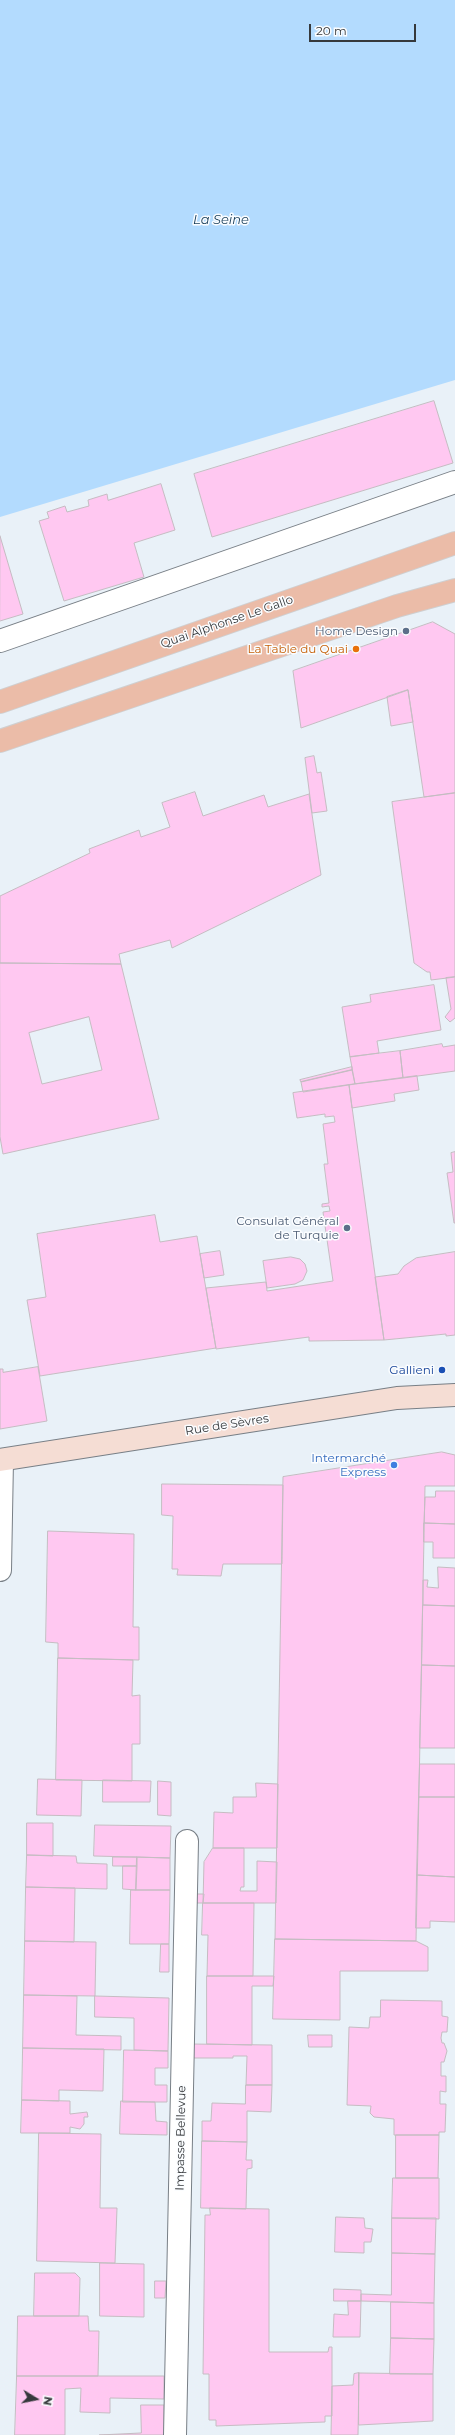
<!DOCTYPE html>
<html>
<head>
<meta charset="utf-8">
<style>
	body { margin:0 }
	#map { position:relative; width:455px; height:2435px; overflow:hidden; background:#e9f1f8; font-family:Montserrat,sans-serif }
	canvas { display:block }
	.north { position:absolute; left:16px; top:2379px; width:40px; height:40px; -webkit-text-stroke:3px #fbfdff; paint-order:stroke; rotate:100deg; font-size:11px; font-weight:700; line-height:16px; text-align:center; color:#36393c }
	.north::after { content:''; display:block; margin:auto; width:14px; height:18px; background:#36393c; clip-path:polygon(50% 0,100% 100%,50% 72%,0 100%) }
	.scale { position:absolute; left:309px; top:24px; width:107px; height:18px; box-sizing:border-box; border:2px solid #36393c; border-top:0; padding-left:5px; font-size:12px; line-height:14px; white-space:nowrap; color:#36393c; -webkit-text-stroke:3px #fbfdff; paint-order:stroke }
</style>
</head>
<body>
<div id="map">
<canvas width="455" height="2435"></canvas>
<div class="north">N</div>
<div class="scale">20 m</div>
</div>
<script>
const context = document.querySelector('canvas').getContext('2d');
context.lineJoin = 'round';
function fill(path, color) {
  context.fillStyle = color;
  context.fill(path, 'evenodd');
}
function strokePath(path, color, width, dash) {
  context.strokeStyle = color;
  context.lineWidth = width;
  context.lineCap = dash ? 'butt' : 'round';
  context.setLineDash(dash || []);
  context.stroke(path);
}
function label(font, color, halo, rows, align = 'center') {
  context.font = font + ' Montserrat,sans-serif';
  context.lineWidth = 3;
  context.setLineDash([]);
  context.textBaseline = 'middle';
  context.strokeStyle = halo;
  context.fillStyle = color;
  for (const [text, x, y, turn = 0] of rows) {
    context.save();
    context.translate(x, y);
    context.rotate((+turn || 0) * Math.PI / 180);
    context.textAlign = isNaN(turn) ? turn : align;
    if (halo) context.strokeText(text, 0, 0);
    context.fillText(text, 0, 0);
    context.restore();
  }
}
const water = new Path2D(`
	M0 0H455V380L0 517Z`);
const building = new Path2D(`
	M434 401 453 463 212 537 194 474Z
	M161 484 175 530 134 543 144 577 64 601 39 521 49 518 47 512 65 506 67 512 89 506 88 500 107 494 108 500Z
	M0 536 23 614 0 621Z
	M433 622 455 634V793L424 797 408 690 301 728 293 671Z
	M408 690 413 722 391 726 387 697Z
	M314 756 317 773 321 772 327 811 312 813 305 758Z
	M195 792 203 816 264 795 268 807 309 794 321 875 172 948 170 940 119 954 121 964 0 963V896L90 853 89 849 139 830 141 837 170 827 162 803Z
	M455 793V977L431 980 430 972H427L414 963 392 802Z
	M0 963 121 964 159 1119 3 1154 0 1137ZM89 1017 102 1070 42 1084 29 1033Z
	M455 977V1018L450 1022 445 1017 451 1009 446 978Z
	M434 985 441 1030 377 1041 379 1053 350 1057 342 1007 371 1002 370 995Z
	M442 1044 443 1047 455 1045V1071L403 1078 400 1051Z
	M400 1051 403 1078 355 1084 350 1057Z
	M352 1067V1070L301 1082 300 1080Z
	M352 1070 355 1084 303 1092 301 1082Z
	M417 1076 419 1090 394 1094 395 1101 352 1108 349 1085Z
	M349 1085 384 1340 309 1341V1337L216 1349 206 1288 266 1282 267 1291 333 1281 323 1212 330 1211 329 1206 322 1207V1204L329 1203 324 1164H328L323 1124 335 1122 334 1116 325 1117V1114L297 1118 293 1093Z
	M455 1152V1223H454L447 1173 453 1172 451 1153Z
	M155 1215 160 1242 197 1236 216 1348 40 1376 27 1300 46 1297 37 1234Z
	M220 1251 224 1275 204 1278 200 1254Z
	M455 1252V1335L446 1336V1334L384 1340 375 1277 398 1274 404 1266 416 1258Z
	M291 1257 300 1259 305 1264 307 1271 303 1280 295 1284 267 1288 263 1261Z
	M38 1367 47 1421 0 1429V1369H3V1372Z
	M442 1452 455 1455V1486H425L416 1941 275 1939 283 1477Z
	M162 1484 283 1485 282 1564H223L221 1576 177 1575 178 1569H172L173 1516 162 1515Z
	M436 1491H455V1524L424 1523 425 1497H435Z
	M424 1523 455 1524V1558H433V1542H424Z
	M48 1531 134 1534 133 1627H139V1660L58 1658V1643L46 1642Z
	M438 1567 455 1568V1606L423 1605V1580H428L427 1587 438 1588Z
	M423 1605 455 1606V1666L422 1665Z
	M58 1658 133 1660 132 1696 140 1695V1744H132V1781L56 1780Z
	M422 1665 455 1666V1748H420Z
	M420 1764H455V1797H419Z
	M38 1779 82 1780 81 1816 37 1815Z
	M103 1780 151 1781 150 1802H103Z
	M158 1781 171 1782V1816L158 1815Z
	M256 1783 278 1784 277 1848H213L214 1812 233 1813V1797H256Z
	M419 1797H455V1877L417 1875Z
	M27 1823H53V1856L27 1855Z
	M95 1825 171 1826 170 1858 94 1856Z
	M213 1848H244V1887H241L240 1891H257V1861L277 1862 276 1903H203L204 1862Z
	M27 1855 76 1856 77 1863 107 1864V1889L26 1887Z
	M113 1857H137V1866H113Z
	M137 1857 170 1858V1890H136Z
	M123 1866H137L136 1890 123 1889Z
	M417 1875 455 1877V1922L430 1921V1928H416Z
	M26 1887 75 1888 74 1942 25 1941Z
	M131 1890H170L169 1944H130Z
	M192 1894H204L203 1903H192Z
	M203 1903H254L253 1976H207L208 1935H202Z
	M275 1939 416 1941 428 1947V1971H340V2020L273 2019Z
	M25 1941 96 1942 95 1996 24 1995Z
	M161 1944H169V1972H160Z
	M207 1976H274L273 1986H252V2045L207 2044Z
	M24 1995 77 1996 76 2035 121 2036V2050L23 2048Z
	M95 1996 169 1998 168 2051 134 2050V2018L95 2017Z
	M381 2000 442 2001V2016L448 2017 447 2032H442L441 2038 442 2043H444L447 2051 444 2062H441V2076H446V2092L440 2091V2104H446L445 2132H439V2135H394V2119L374 2117 370 2113 371 2106 347 2105 349 2027 369 2028 370 2017H380Z
	M308 2035H332V2047H309Z
	M190 2044 272 2045V2085H246L247 2056H233V2058H190Z
	M23 2048 104 2049 103 2091 59 2090V2101L22 2100Z
	M124 2050 168 2051V2068H155V2085H167V2102H123Z
	M246 2085H272L271 2112 247 2111V2142L202 2141V2121H211L212 2103 245 2104Z
	M22 2100 70 2101V2114L87 2112 88 2117H84V2124L80 2129 70 2127V2133H21Z
	M121 2101 155 2102 156 2121 167 2122V2135L120 2134Z
	M39 2133 101 2134 100 2208H117L115 2263 37 2261Z
	M396 2135H439L438 2178H396Z
	M202 2141 247 2142 246 2160H252V2168L247 2169 246 2209 201 2208Z
	M393 2178H439V2219L392 2218Z
	M210 2208 269 2209V2352H328L329 2347H332V2416H325V2422L216 2426V2420H209V2374H203L205 2215H210Z
	M336 2217 364 2218 365 2228 373 2229 371 2242H364V2253L335 2252Z
	M392 2218H436L435 2254 392 2253Z
	M392 2253 435 2254 434 2303 361 2301V2294L391 2295Z
	M100 2263 144 2264V2317L100 2316Z
	M35 2273H75L80 2278 79 2316H34Z
	M155 2281H166L165 2298H155Z
	M334 2289 361 2290V2301H334Z
	M348 2301H361L360 2337H333L334 2314 348 2315Z
	M391 2302 434 2303V2339L391 2338Z
	M18 2316H88L89 2331H99L98 2376H17Z
	M391 2338 434 2339 433 2374H390Z
	M359 2373 433 2374V2421L359 2425Z
	M359 2373 358 2435H331L332 2386 353 2385 354 2374Z
	M17 2376H164V2399L110 2398V2413L80 2412 81 2388 65 2389V2435H15Z
	M141 2405H164V2435H99L141 2433Z`);
const street = new Path2D(`
	M0 641 455 482
	M0 1570 2 1460
	M175 2435 187 1841`);
const secondary = new Path2D(`
	M0 1460 397 1398 455 1395`);
const primary = new Path2D(`
	M0 702 455 543
	M0 741 397 606 455 590`);
const markers = [
	[406,631,4,"#5c6f8a"],
	[356,649,4,"#e8710a"],
	[347,1228,4,"#5c6f8a"],
	[442,1370,4,"#1a4fb4"],
	[394,1465,4,"#3f7fe0"]
];
const streetNames = [
	["Quai Alphonse Le Gallo",227,622,-19],
	["Rue de Sèvres",227,1425,-9],
	["Impasse Bellevue",181,2138,-89]
];
const serviceNames = [
	["Home Design",398,631],
	["Consulat Général",339,1221],
	["de Turquie",339,1235]
];
const foodNames = [
	["La Table du Quai",348,649]
];
const transitNames = [
	["Gallieni",434,1370]
];
const shopNames = [
	["Intermarché",386,1458],
	["Express",386,1472]
];
const waterNames = [
	["La Seine",221,220]
];
fill(water, '#b3dbfe');
fill(building, '#ffc8f1');
strokePath(building, '#c5bcc2', 1);
strokePath(street, '#787f86', 24);
strokePath(secondary, '#787f86', 24);
strokePath(primary, '#cfcfd0', 24);
strokePath(street, '#fff', 22);
strokePath(secondary, '#f5ddd4', 22);
strokePath(primary, '#ebbca8', 22);
for (const [x, y, r, color] of markers) {
  const dot = new Path2D();
  dot.arc(x, y, r, 0, 2 * Math.PI);
  context.fillStyle = color;
  context.fill(dot);
  strokePath(dot, '#fbfdff', 1.5);
}
label('12px', '#36393c', '#fbfdff', streetNames);
label('12px', '#4e5e75', '#fbfdff', serviceNames, 'right');
label('12px', '#c56008', '#fbfdff', foodNames, 'right');
label('12px', '#164399', '#fbfdff', transitNames, 'right');
label('12px', '#366cbe', '#fbfdff', shopNames, 'right');
label('italic 13px', '#153b58', '#fbfdff', waterNames);
</script>
</body>
</html>
